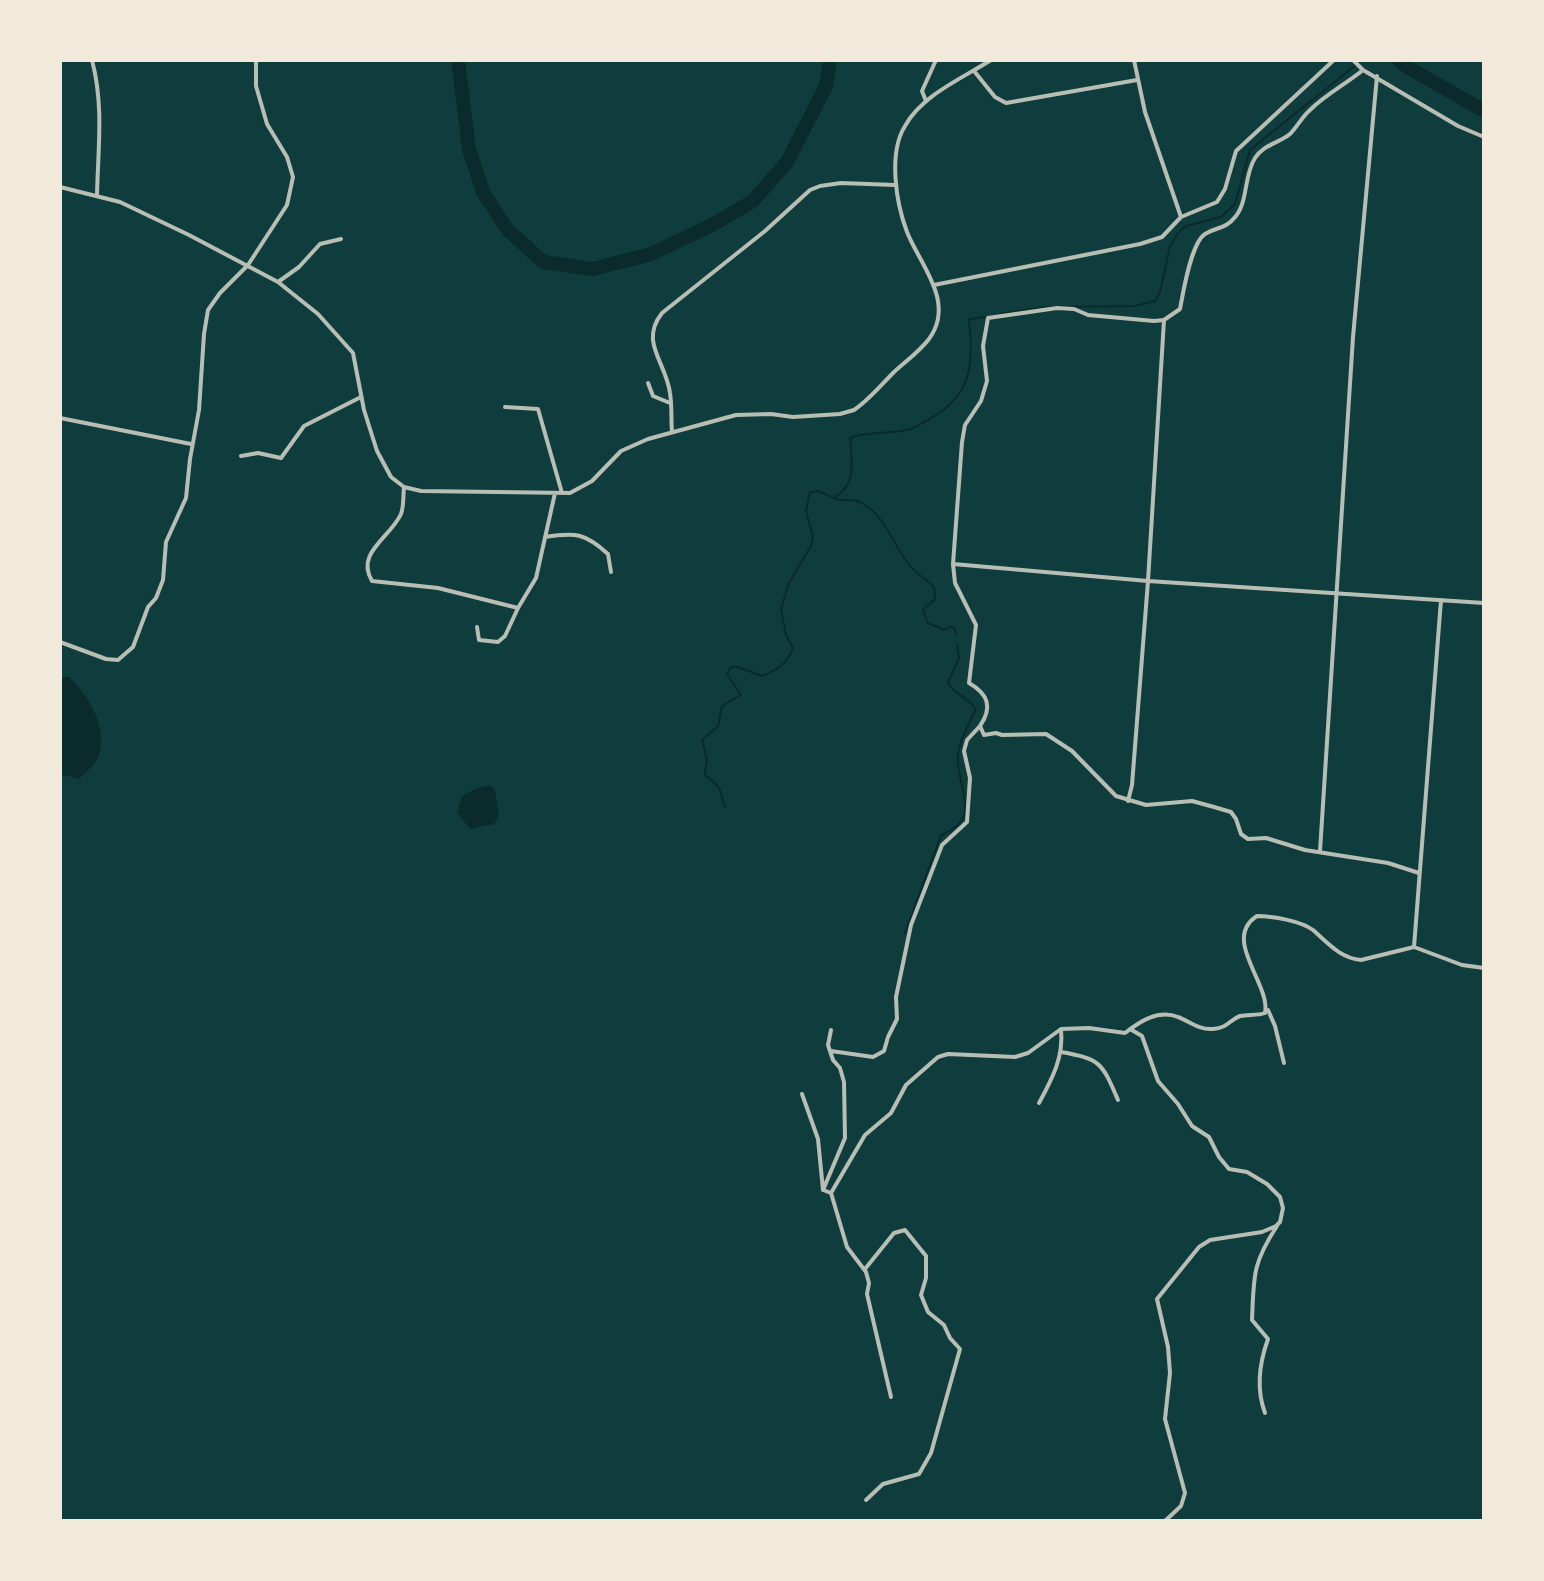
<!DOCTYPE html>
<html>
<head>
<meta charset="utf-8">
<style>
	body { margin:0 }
	#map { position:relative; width:1544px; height:1581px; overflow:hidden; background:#0f3d3e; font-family:Arial,sans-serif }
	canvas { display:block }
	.frame { position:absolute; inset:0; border:62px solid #f1e9da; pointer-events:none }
</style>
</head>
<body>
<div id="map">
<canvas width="1544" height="1581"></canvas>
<div class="frame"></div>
</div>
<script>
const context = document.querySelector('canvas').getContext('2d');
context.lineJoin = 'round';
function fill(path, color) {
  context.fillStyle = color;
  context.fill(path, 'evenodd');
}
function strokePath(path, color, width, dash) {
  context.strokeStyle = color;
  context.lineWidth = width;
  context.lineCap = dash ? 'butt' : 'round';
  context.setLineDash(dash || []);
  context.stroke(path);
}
const water = new Path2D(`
	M68 676C88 695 108 726 99 755 96 764 85 773 79 779L60 774V679Z
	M491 785 495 791 499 816 494 824 470 829 457 812 462 796 477 788Z`);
const stream = new Path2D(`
	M1000 314 1045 307 1135 306 1155 301 1160 292 1170 246 1177 234 1186 226 1221 217 1235 204 1250 150 1362 60
	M833 498C843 502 852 498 862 503 885 516 892 542 907 562 915 573 925 578 934 587L935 599 923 610 928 623 944 630 950 627 955 629 956 635
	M725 807 719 787 705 775 707 759 702 740 718 726 722 706 741 695 727 674 731 667H738L762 676C777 670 787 664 793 648L786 635 781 609 789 583 811 546 813 537 806 511 810 492 819 491 833 498C857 486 852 461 850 438 870 430 891 435 911 429 917 427 923 422 928 420 972 396 974 365 969 319L986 317
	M905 933 941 835C980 819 961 796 958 764 956 744 968 727 976 709 968 698 955 694 948 683L959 658 957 644`);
const river = new Path2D(`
	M458 60 469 149 483 192 507 229 543 262 593 269 651 254 712 225 753 201 787 162 826 86 830 60
	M1399 60 1409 68 1484 111`);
const minor = new Path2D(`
	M92 60C104 106 98 148 97 195
	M1134 60 1145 112 1181 217
	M1353 60 1363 70 1458 126 1484 137
	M1363 70C1346 84 1326 94 1310 110 1302 117 1297 127 1290 134 1279 143 1263 145 1255 158 1244 175 1248 201 1236 216 1225 230 1218 226 1205 234 1191 243 1183 293 1180 309L1164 320 1154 321 1088 315 1074 309 1057 308 988 318 983 346 987 381 981 401 965 425 962 442 953 564 955 583 976 625 969 683C988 694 993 707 980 726L984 735 996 733 1002 735 1046 734 1072 751 1116 796 1146 805 1192 801 1214 807 1231 812 1236 819 1241 834 1248 839 1266 838 1305 850 1388 863 1419 873
	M974 71 995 97 1006 103 1137 80
	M926 101 922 91 936 60
	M60 187 120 202 189 235 278 282 318 314 353 353 364 410 377 451 391 477 404 487 421 491 570 493 592 481 621 451 648 439 736 415 771 414 793 417 840 414 854 410C869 400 881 385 894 372 905 362 920 351 929 339 956 302 920 265 907 232 896 203 888 153 905 126 922 95 963 78 991 60
	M278 282 299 267 320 244 341 239
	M934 285 1140 244 1162 237 1181 217 1217 202 1225 189 1236 151 1334 60
	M648 383 653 396 670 403
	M505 407 538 409 562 493
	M60 418 191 444
	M672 432C671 419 672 405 670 393 666 362 639 342 662 313L765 231 810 190 820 186 841 183 895 185
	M241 456 258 453 281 458 304 426 361 397
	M404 487C403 496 404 506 401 514 390 538 355 553 372 581L438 588 518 608 536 578 555 493
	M545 537C575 532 585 533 608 554L611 572
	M953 564 1148 581 1484 603
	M477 627 479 640 498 642 505 636 518 608
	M60 642 106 659 118 660 133 647 148 607 156 598 163 580 166 542 186 498 190 459 199 410 204 334 208 310 220 293 248 265 287 205 293 177 287 157 267 124 256 86V60
	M1128 801 1132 785 1148 581 1164 320
	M1320 851 1353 337 1377 76
	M1414 947 1441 600
	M1268 1010 1275 1026 1284 1063
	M1130 1029 1142 1036 1158 1081 1178 1104 1192 1126 1209 1137 1219 1157 1229 1169 1247 1172 1267 1184 1280 1197 1283 1208 1280 1222 1276 1226 1262 1232 1210 1240 1199 1247 1157 1299 1168 1347 1170 1373 1165 1419 1185 1493 1181 1506 1165 1521
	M831 1030 828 1045 833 1060 840 1068 844 1082 845 1138 823 1190 831 1193 847 1247 866 1272 869 1283 867 1294 891 1397
	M831 1051 873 1057 884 1051 888 1037 897 1019 896 997 911 925 942 845 967 822 970 778 964 751 967 740 980 726
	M1061 1052C1101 1059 1102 1063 1118 1100
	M802 1094 818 1139 823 1190
	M1039 1103C1052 1079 1064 1057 1061 1029L1089 1028 1125 1033C1139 1022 1158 1009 1178 1017 1189 1021 1198 1030 1213 1029 1228 1028 1229 1020 1240 1016 1248 1014 1257 1016 1265 1013 1271 984 1221 939 1257 916 1272 916 1301 921 1313 930 1328 943 1340 958 1361 960L1414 947 1462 965 1484 968
	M831 1193 865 1135 891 1113 906 1085 938 1057 948 1054 1015 1057 1028 1053 1061 1029
	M865 1269 894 1233 905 1230 926 1256V1278L921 1295 928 1312 944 1325 950 1338 960 1349 931 1453 919 1474 883 1484 866 1500
	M1265 1413C1256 1389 1259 1364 1268 1339L1252 1320C1254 1276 1252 1264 1277 1226`);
fill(water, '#0a2a2b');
strokePath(stream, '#0a2a2b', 2);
strokePath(river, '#0a2a2b', 14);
strokePath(minor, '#b8beb3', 4);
</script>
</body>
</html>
